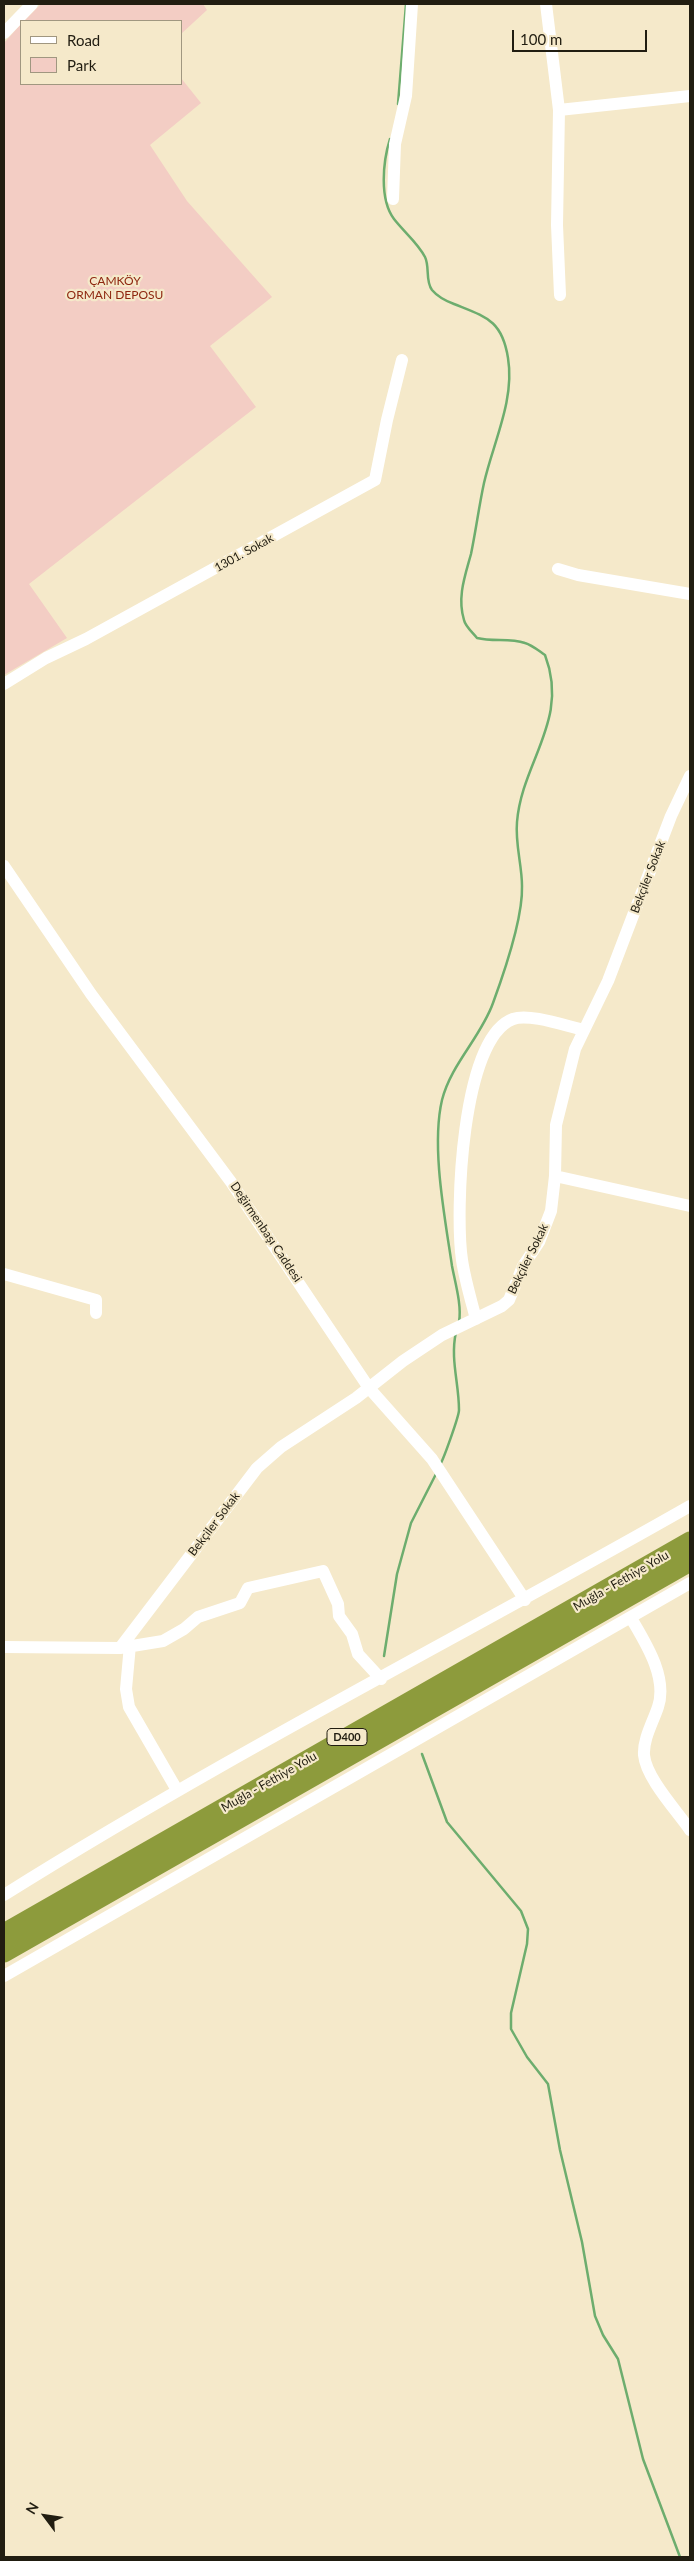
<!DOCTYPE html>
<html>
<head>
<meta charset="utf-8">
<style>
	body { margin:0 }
	#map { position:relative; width:694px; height:2561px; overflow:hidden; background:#f5e9ca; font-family:Lato,sans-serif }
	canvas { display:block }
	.frame { position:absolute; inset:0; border:5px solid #211d11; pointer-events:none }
	.legend { position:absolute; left:20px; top:20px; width:162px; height:65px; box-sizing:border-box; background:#f5e9ca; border:1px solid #a09780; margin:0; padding:6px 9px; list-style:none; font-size:15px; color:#211d11 }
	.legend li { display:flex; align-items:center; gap:10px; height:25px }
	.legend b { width:25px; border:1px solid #a09780 }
	.north { position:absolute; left:20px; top:2491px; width:50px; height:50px; -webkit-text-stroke:4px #f5e9ca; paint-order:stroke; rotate:301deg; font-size:14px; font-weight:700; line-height:20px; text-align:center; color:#211d11 }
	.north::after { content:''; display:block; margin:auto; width:18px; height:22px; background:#211d11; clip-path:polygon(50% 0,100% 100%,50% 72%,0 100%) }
	.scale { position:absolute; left:512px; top:30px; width:135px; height:22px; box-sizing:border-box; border:2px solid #211d11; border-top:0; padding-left:6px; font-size:15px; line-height:18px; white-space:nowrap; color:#211d11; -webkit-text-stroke:4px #f5e9ca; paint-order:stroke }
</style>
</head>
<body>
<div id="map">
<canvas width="694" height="2561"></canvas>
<div class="frame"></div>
<ul class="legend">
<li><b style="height:6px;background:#fff"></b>Road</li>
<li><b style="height:14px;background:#f3cdc4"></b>Park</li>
</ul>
<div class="north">N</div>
<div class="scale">100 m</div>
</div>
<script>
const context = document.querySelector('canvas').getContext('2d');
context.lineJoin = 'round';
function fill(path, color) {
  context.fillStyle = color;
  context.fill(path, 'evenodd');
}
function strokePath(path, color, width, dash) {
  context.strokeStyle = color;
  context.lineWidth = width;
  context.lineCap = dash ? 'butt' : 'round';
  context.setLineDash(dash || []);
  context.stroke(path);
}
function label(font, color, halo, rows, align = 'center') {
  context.font = font + ' Lato,sans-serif';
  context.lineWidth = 4.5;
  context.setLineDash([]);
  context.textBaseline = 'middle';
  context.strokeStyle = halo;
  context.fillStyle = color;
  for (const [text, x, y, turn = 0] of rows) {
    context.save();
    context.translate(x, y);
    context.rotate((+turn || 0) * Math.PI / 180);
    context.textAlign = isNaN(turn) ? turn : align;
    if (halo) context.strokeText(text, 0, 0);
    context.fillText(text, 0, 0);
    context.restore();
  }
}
const green = new Path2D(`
	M41 4H203L207 10 181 34V21H24Z
	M21 24V84H181V78L201 103 150 145 187 201 272 297 210 346 256 407 29 584 67 638 4 675V43Z`);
const stream = new Path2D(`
	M398 104 406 4
	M390 139C383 161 379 199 394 219 404 232 418 243 425 257 430 267 425 281 432 290 437 296 446 301 454 304 486 317 502 320 508 358 515 400 493 443 484 483 479 506 476 530 471 554 465 576 457 597 464 620 465 626 473 633 477 638 493 642 509 638 525 643 532 645 539 651 545 655 570 720 522 761 517 822 515 844 522 865 522 886 523 917 504 973 493 1003 481 1037 451 1064 442 1100 431 1147 445 1218 452 1266 455 1282 462 1306 459 1322
	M440 1465C444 1458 459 1416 459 1410 459 1383 450 1359 456 1332
	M384 1656 397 1574 411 1523 437 1472
	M422 1754 447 1822 521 1911 528 1929 527 1944 511 2013V2029L527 2057 548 2084 560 2150 582 2242 595 2316 603 2335 618 2359 643 2459 680 2557`);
const minor = new Path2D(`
	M546 4 559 110 557 225 560 295
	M4 33 32 4
	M559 110 690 96
	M393 199 395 144 406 96 412 4
	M558 569 578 575 690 594
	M4 684 46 658 86 639 375 480 387 420 402 360
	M4 866 91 994 231 1182 369 1388 432 1459 525 1600
	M555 1176 690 1206
	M4 1274 96 1300V1313
	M476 1319C471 1300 465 1280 462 1260 455 1213 461 1038 513 1019 529 1013 566 1026 584 1030
	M631 1618C645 1642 668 1677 658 1707 653 1722 643 1739 644 1755 646 1778 677 1811 690 1830
	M130 1645 126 1689 129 1707 177 1790
	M4 1647 120 1648 163 1641 184 1629 198 1617 240 1603 248 1588 323 1571 338 1604 339 1616 352 1634 358 1654 381 1679
	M120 1648 257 1468 281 1447 356 1398 403 1361 442 1335 502 1306 509 1300 523 1266 539 1242 551 1211 555 1176 556 1125 575 1049 608 981 671 816 690 776
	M4 1895C227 1755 462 1636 690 1506
	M4 1976 690 1583`);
const highway = new Path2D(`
	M4 1933 690 1541
	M4 1953 690 1562`);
const shields = [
	[347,1737,40]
];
const shieldNames = [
	["D400",347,1737]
];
const parkNames = [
	["ÇAMKÖY",115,281],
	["ORMAN DEPOSU",115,295]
];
const streetNames = [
	["1301. Sokak",244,553,-29],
	["Bekçiler Sokak",648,877,-69],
	["Değirmenbaşı Caddesi",266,1232,56],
	["Bekçiler Sokak",528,1259,-64],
	["Bekçiler Sokak",214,1524,-53],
	["Muğla - Fethiye Yolu",621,1581,-30],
	["Muğla - Fethiye Yolu",269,1782,-30]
];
fill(green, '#f3cdc4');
strokePath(stream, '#6dad6e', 2.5);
strokePath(minor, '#fff', 12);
strokePath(highway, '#8d9b3c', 19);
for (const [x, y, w] of shields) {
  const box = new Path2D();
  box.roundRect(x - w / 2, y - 8.5, w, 17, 4);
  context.fillStyle = '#f5e9ca';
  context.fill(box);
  strokePath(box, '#211d11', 1);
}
label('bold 11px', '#211d11', null, shieldNames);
label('12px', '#8e2710', '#f5e9ca', parkNames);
label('12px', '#211d11', '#f5e9ca', streetNames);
</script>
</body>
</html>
